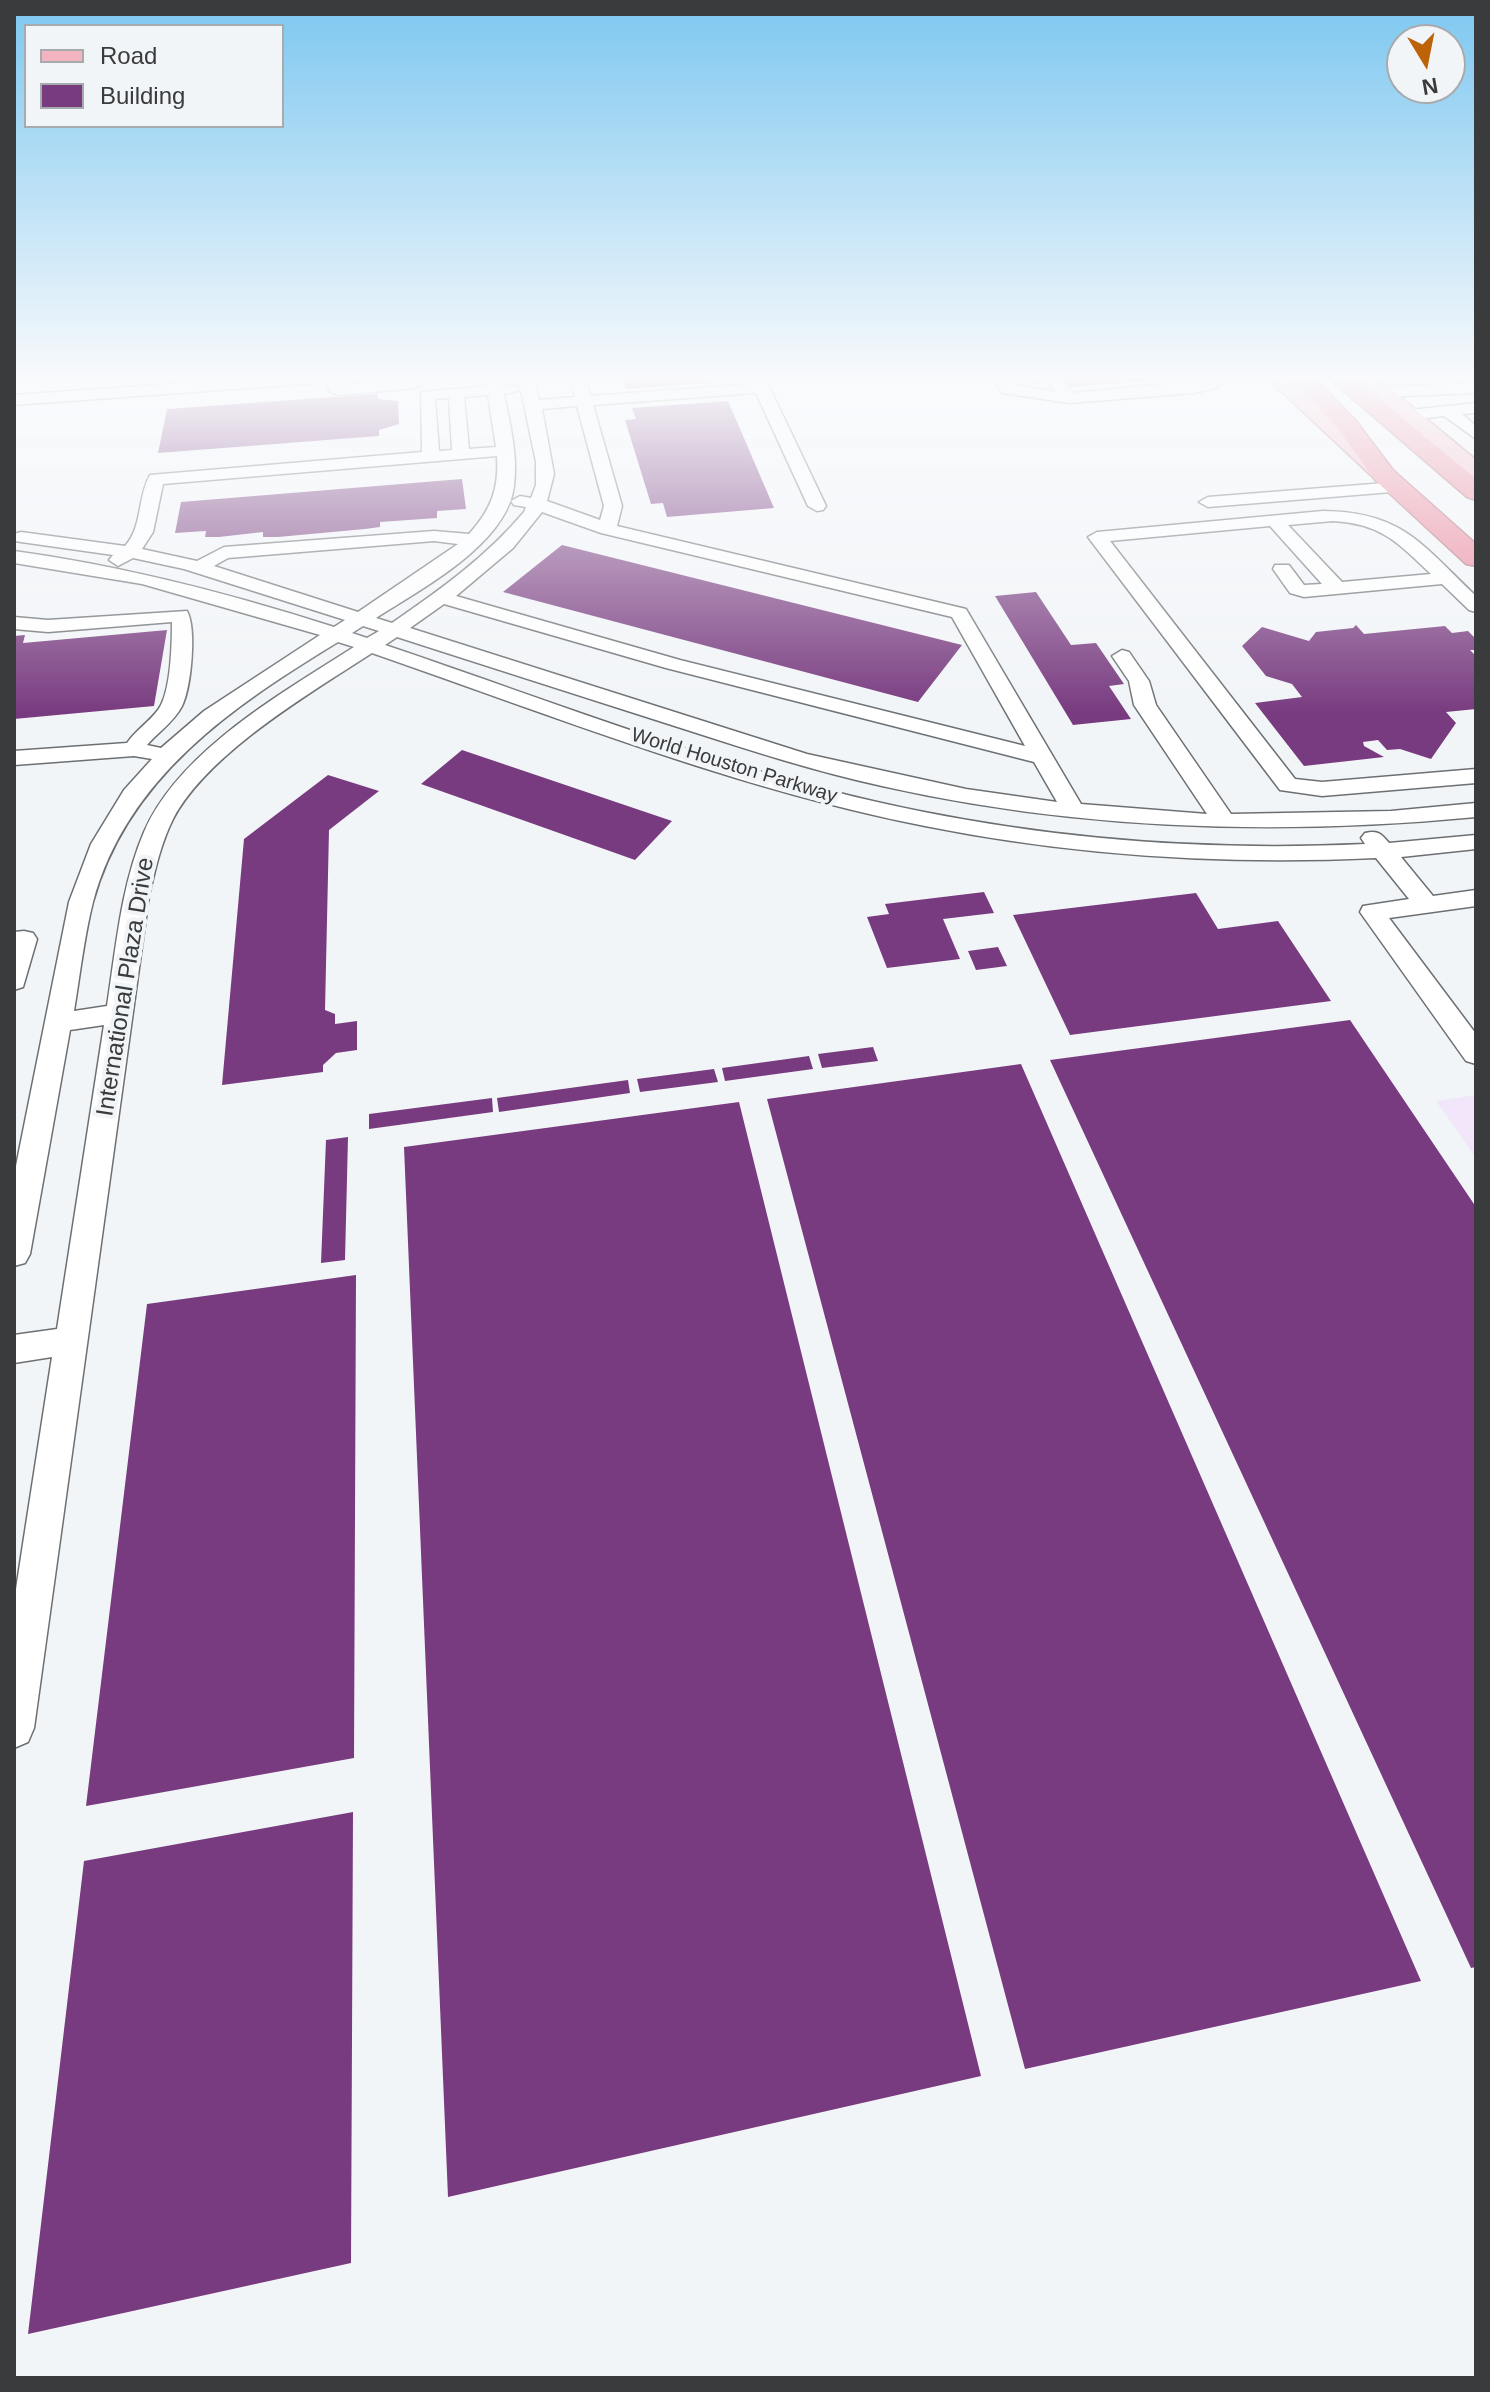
<!DOCTYPE html>
<html>
<head>
<meta charset="utf-8">
<style>
	body { margin:0 }
	#map { position:relative; width:1490px; height:2392px; overflow:hidden; background:#f2f5f8; font-family:Helvetica,sans-serif }
	canvas { display:block }
	.frame { position:absolute; inset:0; border:16px solid #393b3c; pointer-events:none }
	.legend { position:absolute; left:24px; top:24px; width:260px; height:104px; box-sizing:border-box; background:#f2f5f8; border:2px solid #a8abad; margin:0; padding:10px 14px; list-style:none; font-size:24px; color:#393b3c }
	.legend li { display:flex; align-items:center; gap:16px; height:40px }
	.legend b { width:40px; border:2px solid #a8abad }
	.north { position:absolute; left:1386px; top:24px; width:80px; height:80px; box-sizing:border-box; background:#f2f5f8; border:2px solid #a8abad; border-radius:50%; rotate:170deg; font-size:22px; font-weight:700; line-height:32px; text-align:center; color:#393b3c }
	.north::after { content:''; display:block; margin:auto; width:28px; height:36px; background:#bd6207; clip-path:polygon(50% 0,100% 100%,50% 72%,0 100%) }
</style>
</head>
<body>
<div id="map">
<canvas width="1490" height="2392"></canvas>
<div class="frame"></div>
<ul class="legend">
<li><b style="height:10px;background:#f2b4c1"></b>Road</li>
<li><b style="height:22px;background:#783b7f"></b>Building</li>
</ul>
<div class="north">N</div>
</div>
<script>
const context = document.querySelector('canvas').getContext('2d');
context.lineJoin = 'round';
function fill(path, color) {
  context.fillStyle = color;
  context.fill(path, 'evenodd');
}
function strokePath(path, color, width, dash) {
  context.strokeStyle = color;
  context.lineWidth = width;
  context.lineCap = dash ? 'butt' : 'round';
  context.setLineDash(dash || []);
  context.stroke(path);
}
function label(font, color, halo, rows, align = 'center') {
  context.font = font + ' Helvetica,sans-serif';
  context.lineWidth = 8;
  context.setLineDash([]);
  context.textBaseline = 'middle';
  context.strokeStyle = halo;
  context.fillStyle = color;
  for (const [text, x, y, turn = 0] of rows) {
    context.save();
    context.translate(x, y);
    context.rotate((+turn || 0) * Math.PI / 180);
    context.textAlign = isNaN(turn) ? turn : align;
    if (halo) context.strokeText(text, 0, 0);
    context.fillText(text, 0, 0);
    context.restore();
  }
}
const commercial = new Path2D(`
	M1476 1095V1158L1436 1101Z`);
const building = new Path2D(`
	M623 378H718L720 382 626 389Z
	M1053 378H1159V380L1067 387Z
	M377 394 378 399 398 401 399 424 379 430V436L158 453 167 409Z
	M728 401 774 508 667 517 663 503 651 504 625 420 636 419 632 408Z
	M462 479 466 509 437 511V518L380 522V527L365 529 278 537H263V532L219 537H205L206 531 175 533 181 502Z
	M562 545 962 645 918 702 503 592Z
	M1036 592 1071 645 1096 643 1124 684 1109 686 1131 719 1073 725 995 596Z
	M1356 625 1364 634 1445 626 1452 633 1468 631 1476 639V650H1470L1476 656V709L1446 712 1456 723 1431 759 1400 749 1387 750 1378 740 1363 742 1364 746 1384 757 1304 766 1255 703 1302 697 1292 684 1266 676 1242 646 1262 627 1309 641 1316 632 1353 628Z
	M167 630 154 706 14 719V636L25 635 23 643Z
	M462 750 672 821 635 860 421 784Z
	M328 775 379 791 329 830 325 1010 335 1014V1024L357 1021V1050L336 1053 323 1065V1072L222 1085 244 839Z
	M984 892 994 913 943 919 960 959 887 968 867 917 889 914 885 904Z
	M1196 893 1218 929 1278 921 1331 1001 1070 1035 1013 915Z
	M998 947 1007 966 976 970 968 951Z
	M1350 1020 1476 1207V1967L1471 1968 1050 1060Z
	M873 1047 878 1061 822 1068 818 1054Z
	M809 1056 813 1069 725 1081 722 1068Z
	M1021 1064 1421 1981 1025 2069 767 1099Z
	M714 1069 718 1082 640 1092 637 1079Z
	M628 1080 630 1093 499 1112 497 1098Z
	M492 1098 493 1112 369 1129V1114Z
	M739 1102 981 2076 448 2197 404 1147Z
	M348 1137 345 1260 321 1263 326 1140Z
	M356 1275 354 1758 86 1806 147 1304Z
	M353 1812 351 2263 28 2334 84 1861Z`);
const minor = new Path2D(`
	M255 378H326L318 383 14 405V395Z
	M327 378H343L342 385 416 378 424 383 416 388 339 395 329 391Z
	M485 378H501L502 385 520 387 518 378H534L539 400 575 397 569 378H585L590 396 752 384 749 378H765L826 506 823 510 817 511 808 506 756 393 593 405 622 506 617 526 966 609 1081 804 1207 814 1134 705 1129 681 1112 656 1122 650 1129 652 1149 681 1156 705 1231 814 1391 811 1476 803V817C1276 836 1078 830 882 786 805 769 731 744 656 720 569 692 483 665 397 637L385 645C563 705 740 776 924 812 1070 841 1217 851 1365 844L1361 838 1365 833C1377 830 1381 833 1389 843L1476 835V849L1401 857 1433 896 1476 890V906L1389 918 1476 1034V1064L1466 1061 1360 912 1363 906 1409 899 1376 858C1225 865 1075 856 925 826 736 789 554 716 372 653 310 693 208 753 173 819 161 843 155 870 149 896L34 1728 28 1742 14 1748V1602L52 1357 14 1363V1335L57 1329 104 1025 70 1030 30 1254 25 1263 14 1266V1176L69 902 91 844 124 790 152 759 134 756 14 765V751L127 743C136 730 149 722 158 710 171 693 172 643 172 622L48 632 14 629V617L48 620 187 611C197 629 191 688 182 706 174 722 158 732 147 745L161 748 204 711 320 635 142 584 14 563V551C124 566 228 593 334 627L345 620 184 569 133 558 118 566 109 560 113 555 21 542 15 541 14 534 21 532 125 546C143 526 137 498 150 475L422 452 421 392 487 386ZM521 390 536 462V485L531 498 520 496 511 501 514 505 526 507 524 512C486 557 440 590 392 623L376 618C421 589 507 544 514 486 518 455 510 424 504 394ZM488 395 496 447 469 449 464 397ZM449 398 452 450 439 451 435 399ZM577 406 604 506 600 520 547 501 554 474 542 409ZM497 456C499 489 491 510 469 534L434 531 224 547 197 561 142 549 153 532 163 484ZM542 512 601 533 952 617 1025 746 680 660 456 596 513 548ZM434 541 458 544 358 612 214 566 228 558ZM444 604 666 668 1034 762 1057 802 966 789 807 754 410 628ZM363 626 379 631 367 638 352 633ZM338 642 354 647C282 693 179 751 144 832 121 886 116 948 107 1006L74 1011C80 975 84 937 93 902 127 777 233 706 338 642Z
	M997 378H1060L1074 393 1227 378 1216 388 1194 393 1070 403 1002 393 995 381ZM1047 381 1056 392 1013 385Z
	M1476 383V393L1381 397 1373 392 1381 387Z
	M1476 403V413L1462 414 1476 426V439L1444 416 1410 420 1402 415 1410 410Z
	M1398 482 1407 487 1404 491 1208 507 1199 502 1208 497Z
	M1323 511C1403 512 1422 545 1476 596V612L1469 610 1442 584 1304 597 1290 593 1273 569 1275 565H1289L1304 585 1322 584 1270 526 1110 541 1295 779 1322 782 1476 769V783L1322 796 1280 790 1088 537 1097 532ZM1333 521C1382 524 1397 542 1431 574L1342 582 1288 525Z
	M24 931 33 933 37 939 23 987 14 990V932Z`);
const major = new Path2D(`
	M1267 378H1288L1392 470 1395 475 1392 480H1376Z
	M1355 378H1377L1476 460V477L1468 476Z`);
const highway = new Path2D(`
	M1292 378H1315L1356 421 1393 470 1476 544V566L1466 564 1375 480 1340 431Z
	M1329 378H1354L1476 479V500L1467 497Z`);
const farStreetnames = [
	["World Houston Parkway",734,766,17]
];
const streetNames = [
	["International Plaza Drive",126,987,-81]
];
fill(commercial, '#f1e6fa');
fill(building, '#783b7f');
strokePath(minor, '#6d7073', 3);
strokePath(major, '#ac6977', 3);
strokePath(highway, '#ac6977', 3);
fill(minor, '#fff');
fill(major, '#f2b4c1');
fill(highway, '#ea8297');
const sky = context.createLinearGradient(0, 0, 0, 713);
sky.addColorStop(0, '#7dc7f0');
sky.addColorStop(0.53, '#f9fafc');
sky.addColorStop(1, '#f9fafc00');
context.fillStyle = sky;
context.fillRect(0, 0, 1490, 713);
label('20px', '#393b3c', '#f2f5f8', farStreetnames);
label('24px', '#393b3c', '#f2f5f8', streetNames);
</script>
</body>
</html>
